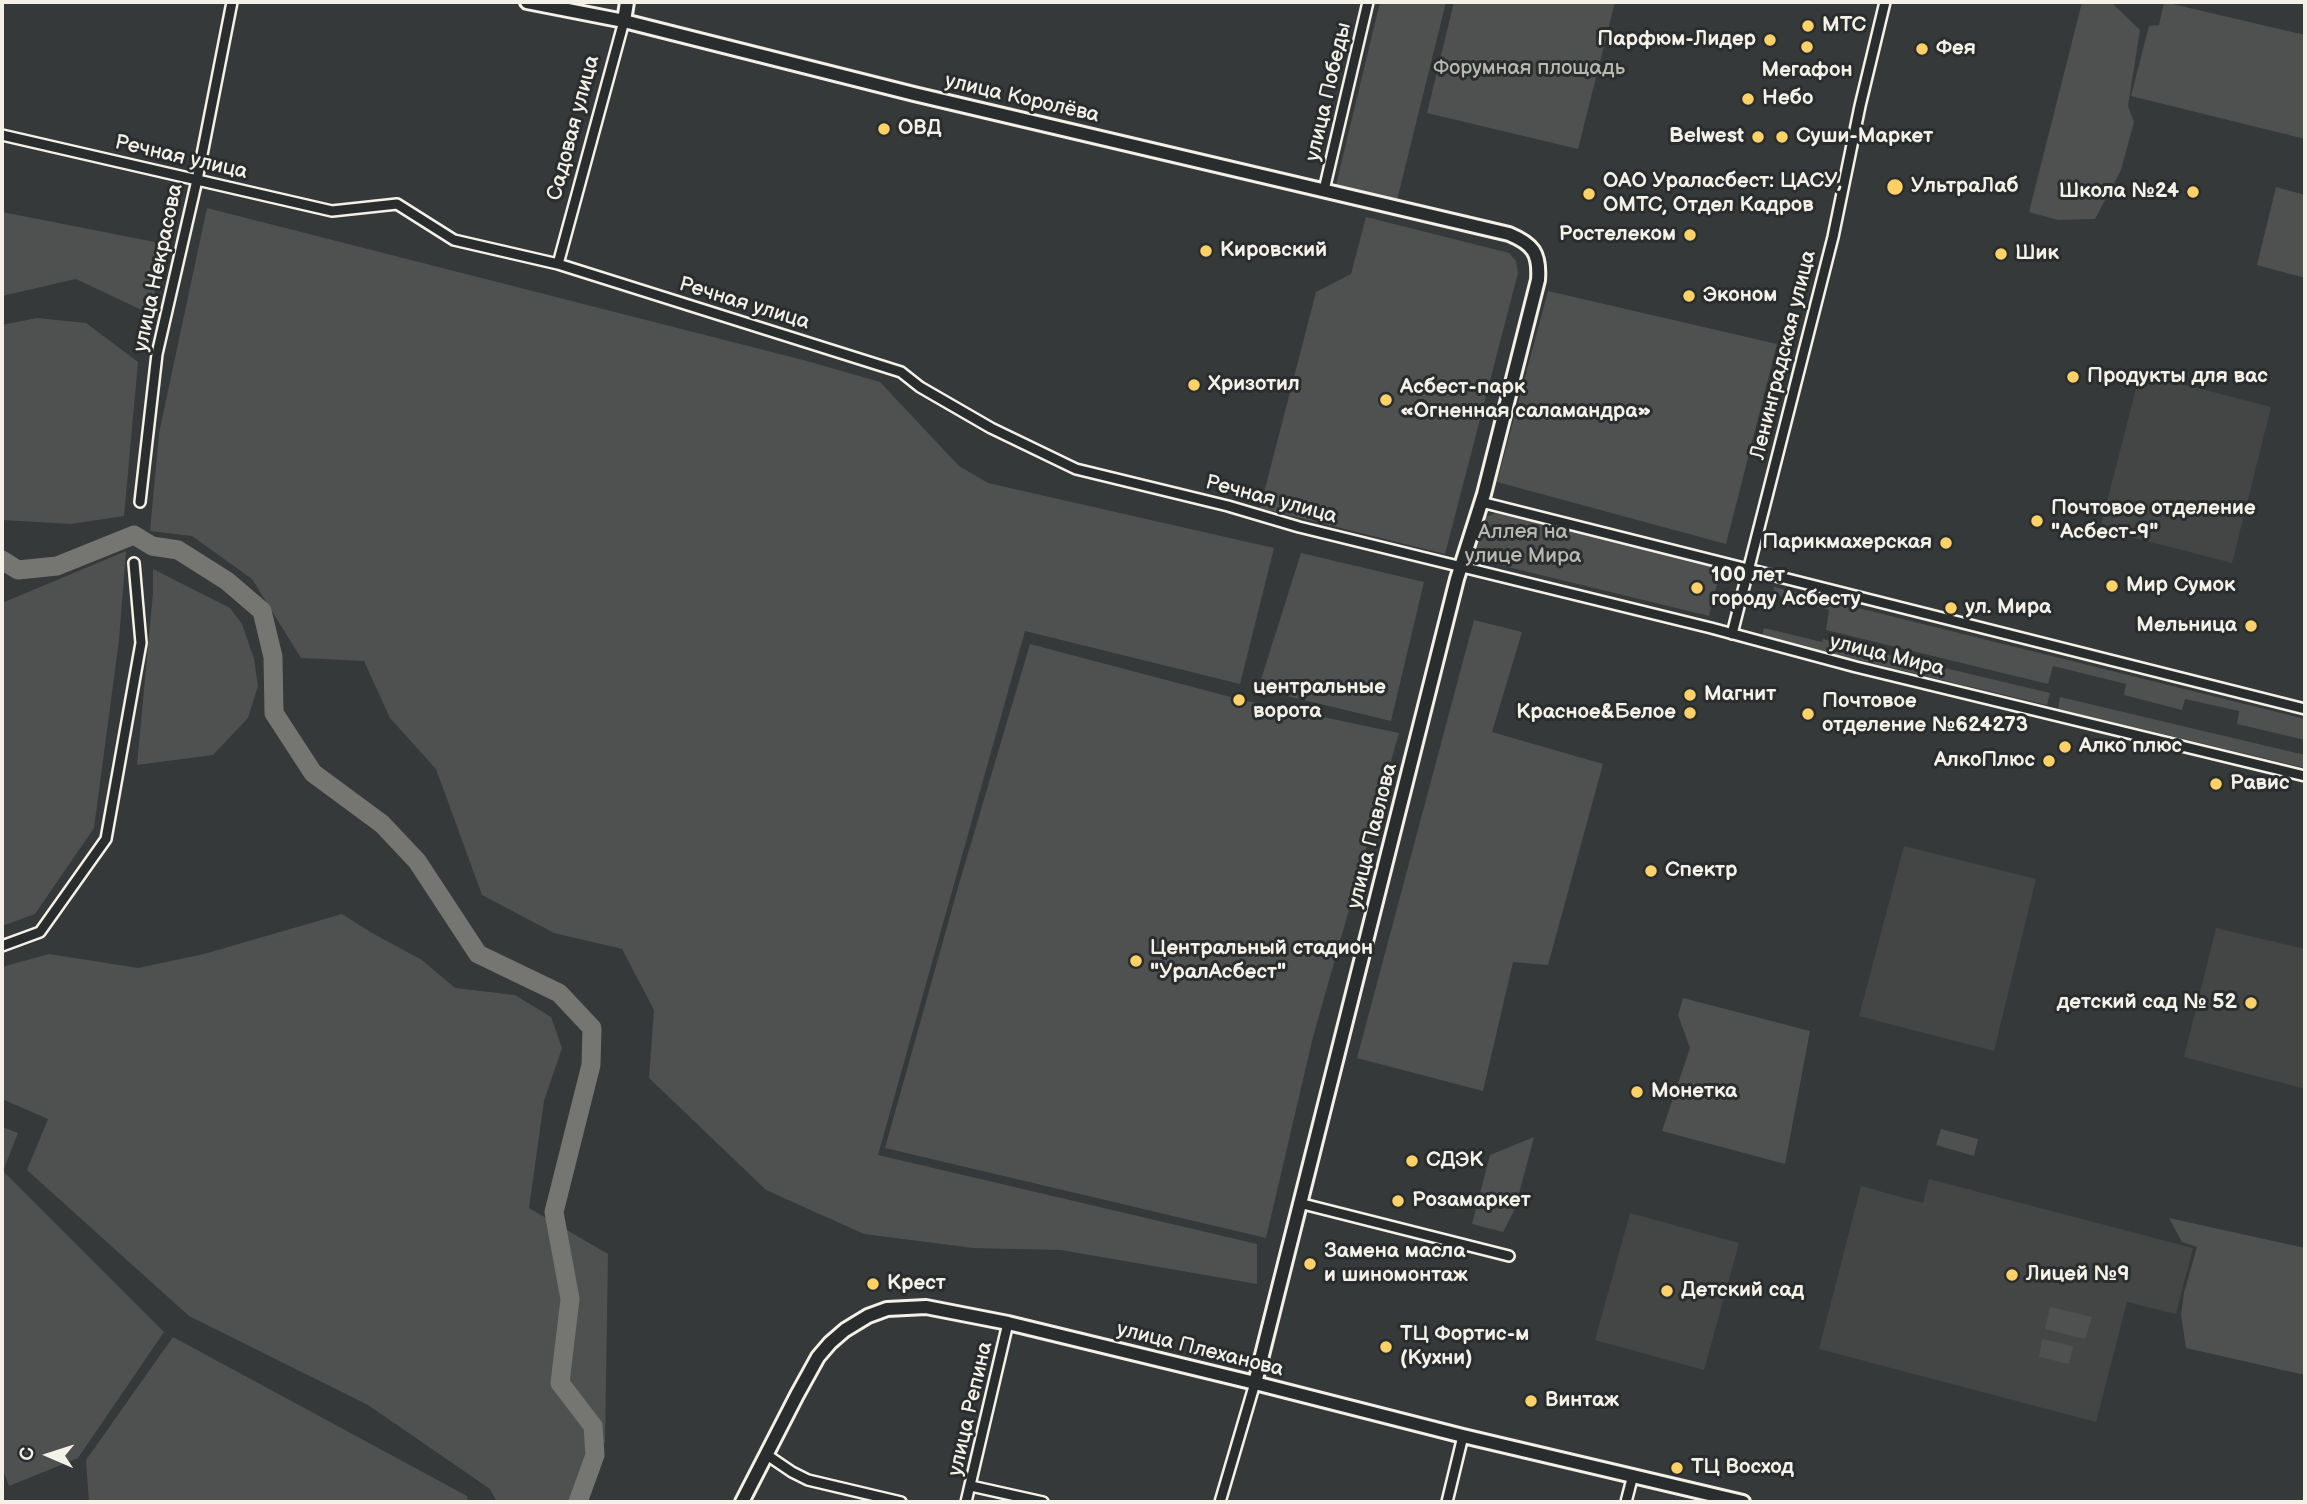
<!DOCTYPE html>
<html>
<head>
<meta charset="utf-8">
<style>
	body { margin:0 }
	#map { position:relative; width:2307px; height:1504px; overflow:hidden; background:#363939; font-family:"Balsamiq Sans",sans-serif }
	canvas { display:block }
	.frame { position:absolute; inset:0; border:4px solid #f4f1e8; pointer-events:none }
	.north { position:absolute; left:14px; top:1420px; width:70px; height:70px; -webkit-text-stroke:5px #2a2d2e; paint-order:stroke; rotate:273deg; font-size:19px; font-weight:700; line-height:28px; text-align:center; color:#f4f1e8 }
	.north::after { content:''; display:block; margin:auto; width:24px; height:32px; background:#f4f1e8; clip-path:polygon(50% 0,100% 100%,50% 72%,0 100%) }
</style>
</head>
<body>
<div id="map">
<canvas width="2307" height="1504"></canvas>
<div class="frame"></div>
<div class="north">С</div>
</div>
<script>
const context = document.querySelector('canvas').getContext('2d');
context.lineJoin = 'round';
function fill(path, color) {
  context.fillStyle = color;
  context.fill(path, 'evenodd');
}
function strokePath(path, color, width, dash) {
  context.strokeStyle = color;
  context.lineWidth = width;
  context.lineCap = dash ? 'butt' : 'round';
  context.setLineDash(dash || []);
  context.stroke(path);
}
function label(font, color, halo, rows, align = 'center') {
  context.font = font + ' "Balsamiq Sans",sans-serif';
  context.lineWidth = 6;
  context.setLineDash([]);
  context.textBaseline = 'middle';
  context.strokeStyle = halo;
  context.fillStyle = color;
  for (const [text, x, y, turn = 0] of rows) {
    context.save();
    context.translate(x, y);
    context.rotate((+turn || 0) * Math.PI / 180);
    context.textAlign = isNaN(turn) ? turn : align;
    if (halo) context.strokeText(text, 0, 0);
    context.fillText(text, 0, 0);
    context.restore();
  }
}
const built = new Path2D(`
	M2140 373 2271 407 2232 563 2100 529Z
	M1904 846 2036 879 1994 1051 1859 1016Z
	M2216 928 2305 949V1089L2184 1057Z
	M1929 1179 2193 1248 2176 1314 2127 1302 2096 1422 1819 1349 1861 1186 1923 1203Z
	M1630 1213 1739 1243 1704 1370 1595 1340Z`);
const green = new Path2D(`
	M1380 2H1446L1397 200 1336 185Z
	M1454 2H1615L1578 149 1427 113Z
	M2082 2H2111L2140 30 2128 106 2134 122 2121 170 2095 219 2058 220 2029 212Z
	M2164 2 2305 35V139L2131 96 2149 26 2159 25Z
	M2276 187 2305 195V278L2257 265Z
	M207 208 807 361 880 382 959 466 988 483 1274 548 1240 684 1025 631 878 1155 1257 1244V1284L1061 1250 973 1248 864 1234 766 1190 649 1078 654 1010 622 949 554 933 482 895 436 769 390 718 364 661 301 658 252 579 192 536 150 531 159 433Z
	M2 212 165 244 150 314 76 279 2 296Z
	M1366 217 1509 253 1516 261 1518 273 1445 554 1260 508 1316 292 1351 274Z
	M1548 291 1777 344 1726 544 1497 482Z
	M37 318 86 323 138 362 124 516 71 524 2 520V325Z
	M1496 513 1721 568 1709 616 1483 561 1472 549 1479 519Z
	M126 551 119 640 94 828 35 914 2 926V603Z
	M1301 553 1424 582 1391 721 1258 689Z
	M153 569 230 608 242 624 254 659 258 686 248 718 213 755 137 765 153 593Z
	M1774 587 2305 719V740L2237 724 2239 711 2185 699 2182 710 2124 695 2126 684 2053 666 2048 684 1826 630 1829 610 1773 594Z
	M1474 620 1522 632 1492 732 1603 764 1548 965 1513 962 1483 1091 1357 1058Z
	M1764 628 1822 642 1823 639 2050 693 2047 705 1762 637Z
	M1030 644 1242 700 1399 733 1313 1037 1266 1238 885 1148 959 884Z
	M2060 697 2305 755V768L2058 709Z
	M342 914 372 933 422 960 455 988 515 995 551 1017 562 1048 544 1101 529 1208 608 1254 605 1442 580 1502H497L490 1489 368 1405 189 1316 27 1170 48 1119 2 1099V967L49 954 138 968 204 954Z
	M1683 998 1810 1031 1785 1164 1662 1131 1690 1048 1678 1015Z
	M2 1127 18 1133 3 1171 164 1332 78 1458 9 1486 2 1467Z
	M1941 1129 1978 1139 1974 1156 1936 1145Z
	M1534 1137 1515 1209 1503 1232 1472 1224 1490 1155Z
	M2169 1218 2305 1248V1375L2186 1348 2181 1315 2184 1293 2197 1247 2182 1242Z
	M2050 1307 2092 1317 2085 1339 2045 1329Z
	M173 1337 467 1496 468 1502H89L86 1460Z
	M2042 1339 2073 1346 2069 1364 2039 1357Z`);
const river = new Path2D(`
	M2 560 18 570 57 566 134 535 152 546 178 550 227 581 262 611 273 657 274 713 313 773 382 824 417 861 478 954 559 993 592 1028 591 1065 554 1212 570 1299 560 1383 593 1426 595 1455 578 1502`);
const street = new Path2D(`
	M2 135 332 211 397 204 454 240 558 264 901 372 920 387 991 428 1076 469 1228 506 1299 527 1711 628 1856 667 2305 776
	M1324 190 1368 2
	M558 264 624 21
	M140 502 157 354 197 180 232 2
	M1481 502 2305 709
	M1732 634 1833 237 1860 106 1885 2
	M2 946 40 932 106 839 141 643 134 563
	M1299 1203 1509 1256
	M767 1455 792 1472 808 1480 901 1502
	M971 1486 1043 1502
	M966 1502 1008 1323
	M1220 1502 1255 1383
	M1447 1502 1463 1436
	M1626 1502 1633 1475`);
const secondary = new Path2D(`
	M527 2 624 21 914 94 1509 234C1533 244 1540 253 1538 280L1484 494 1457 579 1255 1383
	M624 21 627 2
	M742 1502 797 1395 818 1357 830 1343 845 1330 868 1316 887 1309 926 1307 1008 1323 1255 1383 1463 1436 1743 1502`);
const markers = [
	[1808,26,7,"#ffd166"],
	[1770,40,7,"#ffd166"],
	[1807,47,7,"#ffd166"],
	[1922,49,7,"#ffd166"],
	[1748,99,7,"#ffd166"],
	[884,129,7,"#ffd166"],
	[1758,137,7,"#ffd166"],
	[1782,137,7,"#ffd166"],
	[1895,187,9,"#ffd166"],
	[2193,192,7,"#ffd166"],
	[1589,194,7,"#ffd166"],
	[1690,235,7,"#ffd166"],
	[1206,251,7,"#ffd166"],
	[2001,254,7,"#ffd166"],
	[1689,296,7,"#ffd166"],
	[2073,377,7,"#ffd166"],
	[1194,385,7,"#ffd166"],
	[1386,400,7,"#ffd166"],
	[2037,521,7,"#ffd166"],
	[1946,543,7,"#ffd166"],
	[2112,586,7,"#ffd166"],
	[1697,588,7,"#ffd166"],
	[1951,608,7,"#ffd166"],
	[2251,626,7,"#ffd166"],
	[1690,695,7,"#ffd166"],
	[1239,700,7,"#ffd166"],
	[1690,713,7,"#ffd166"],
	[1808,714,7,"#ffd166"],
	[2065,747,7,"#ffd166"],
	[2049,761,7,"#ffd166"],
	[2216,784,7,"#ffd166"],
	[1651,871,7,"#ffd166"],
	[1136,961,7,"#ffd166"],
	[2251,1003,7,"#ffd166"],
	[1637,1092,7,"#ffd166"],
	[1412,1161,7,"#ffd166"],
	[1398,1201,7,"#ffd166"],
	[1310,1264,7,"#ffd166"],
	[2012,1275,7,"#ffd166"],
	[873,1284,7,"#ffd166"],
	[1667,1291,7,"#ffd166"],
	[1386,1347,7,"#ffd166"],
	[1531,1401,7,"#ffd166"],
	[1677,1468,7,"#ffd166"]
];
const poiNames = [
	["МТС",1822,26],
	["Парфюм-Лидер",1756,40,"right"],
	["Фея",1936,49],
	["Мегафон",1807,71,"center"],
	["Небо",1762,99],
	["ОВД",898,129],
	["Belwest",1744,137,"right"],
	["Суши-Маркет",1796,137],
	["ОАО Ураласбест: ЦАСУ,",1603,182],
	["ОМТС, Отдел Кадров",1603,206],
	["УльтраЛаб",1911,187],
	["Школа №24",2179,192,"right"],
	["Ростелеком",1676,235,"right"],
	["Кировский",1220,251],
	["Шик",2015,254],
	["Эконом",1703,296],
	["Продукты для вас",2087,377],
	["Хризотил",1208,385],
	["Асбест-парк",1400,388],
	["«Огненная саламандра»",1400,412],
	["Почтовое отделение",2051,509],
	["\"Асбест-9\"",2051,533],
	["Парикмахерская",1932,543,"right"],
	["100 лет",1711,576],
	["городу Асбесту",1711,600],
	["Мир Сумок",2126,586],
	["ул. Мира",1965,608],
	["Мельница",2237,626,"right"],
	["центральные",1253,688],
	["ворота",1253,712],
	["Магнит",1704,695],
	["Почтовое",1822,702],
	["отделение №624273",1822,726],
	["Красное&Белое",1676,713,"right"],
	["Алко плюс",2079,747],
	["АлкоПлюс",2035,761,"right"],
	["Равис",2230,784],
	["Спектр",1665,871],
	["Центральный стадион",1150,949],
	["\"УралАсбест\"",1150,973],
	["детский сад № 52",2237,1003,"right"],
	["Монетка",1651,1092],
	["СДЭК",1426,1161],
	["Розамаркет",1412,1201],
	["Замена масла",1324,1252],
	["и шиномонтаж",1324,1276],
	["Лицей №9",2026,1275],
	["Крест",887,1284],
	["Детский сад",1681,1291],
	["ТЦ Фортис-м",1400,1335],
	["(Кухни)",1400,1359],
	["Винтаж",1545,1401],
	["ТЦ Восход",1691,1468]
];
const parkNames = [
	["Форумная площадь",1529,69],
	["Аллея на",1523,533],
	["улице Мира",1523,557]
];
const streetNames = [
	["улица Победы",1329,92,-77],
	["улица Королёва",1022,99,13],
	["Садовая улица",574,128,-75],
	["Речная улица",181,158,13],
	["улица Некрасова",159,268,-78],
	["Речная улица",744,304,17],
	["Ленинградская улица",1784,355,-76],
	["Речная улица",1271,500,15],
	["улица Мира",1887,656,14],
	["улица Павлова",1373,836,-76],
	["улица Плеханова",1200,1350,14],
	["улица Репина",971,1409,-77]
];
fill(built, '#434645');
fill(green, '#4e514f');
strokePath(river, '#757572', 19);
strokePath(street, '#f4f1e8', 14);
strokePath(secondary, '#f4f1e8', 18);
strokePath(street, '#2a2d2e', 9);
strokePath(secondary, '#2a2d2e', 12);
for (const [x, y, r, color] of markers) {
  const dot = new Path2D();
  dot.arc(x, y, r, 0, 2 * Math.PI);
  context.fillStyle = color;
  context.fill(dot);
  strokePath(dot, '#2a2d2e', 2.5);
}
label('bold 21px', '#f4f1e8', '#2a2d2e', poiNames, 'left');
label('21px', '#bab9b2', '#2a2d2e', parkNames);
label('21px', '#f4f1e8', '#2a2d2e', streetNames);
</script>
</body>
</html>
